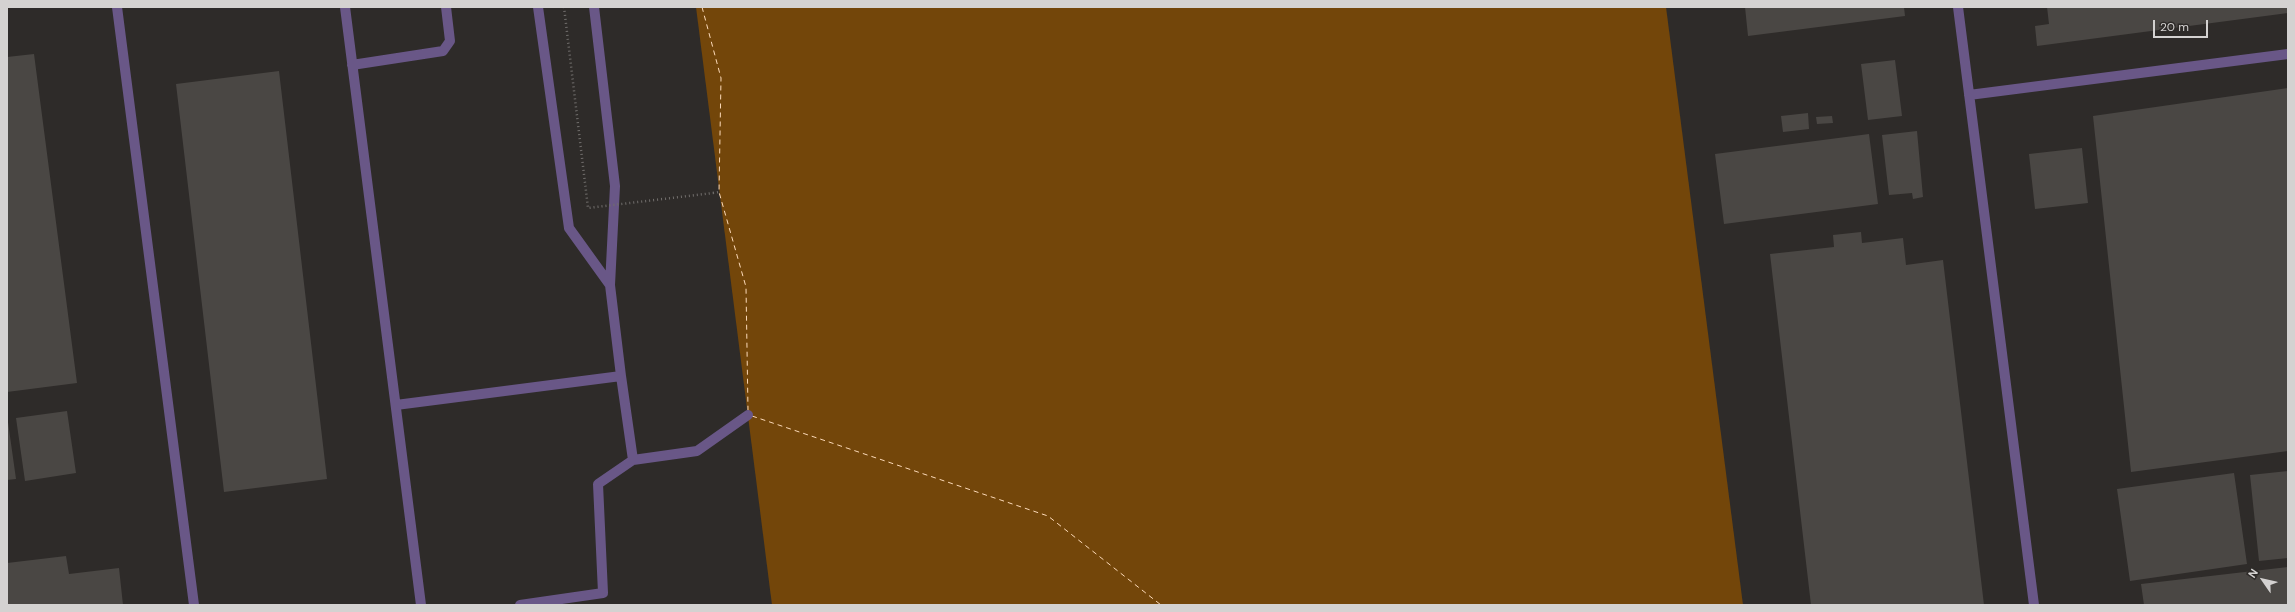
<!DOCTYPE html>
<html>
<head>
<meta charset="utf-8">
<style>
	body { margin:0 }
	#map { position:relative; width:2295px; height:612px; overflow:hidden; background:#2e2b29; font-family:"DM Sans",sans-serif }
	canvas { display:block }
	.frame { position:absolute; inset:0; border:8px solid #d4d2d1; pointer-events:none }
	.north { position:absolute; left:2243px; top:560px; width:40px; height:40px; -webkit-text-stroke:3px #2e2b29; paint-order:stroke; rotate:304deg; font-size:11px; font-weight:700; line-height:16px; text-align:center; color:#d4d2d1 }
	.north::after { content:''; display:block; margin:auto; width:14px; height:18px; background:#d4d2d1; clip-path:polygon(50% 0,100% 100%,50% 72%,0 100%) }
	.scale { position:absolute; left:2153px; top:20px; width:55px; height:18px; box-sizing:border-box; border:2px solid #d4d2d1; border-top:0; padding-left:5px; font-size:12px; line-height:14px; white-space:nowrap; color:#d4d2d1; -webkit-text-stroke:3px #2e2b29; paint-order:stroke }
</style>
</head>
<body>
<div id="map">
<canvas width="2295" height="612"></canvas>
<div class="frame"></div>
<div class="north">N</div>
<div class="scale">20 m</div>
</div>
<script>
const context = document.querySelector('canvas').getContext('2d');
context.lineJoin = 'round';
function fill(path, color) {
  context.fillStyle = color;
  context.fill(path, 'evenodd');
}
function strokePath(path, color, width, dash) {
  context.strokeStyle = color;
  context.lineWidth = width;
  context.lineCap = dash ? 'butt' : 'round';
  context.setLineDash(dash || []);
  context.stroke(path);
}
const water = new Path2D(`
	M696 7H1666L1743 605H772Z`);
const ferry = new Path2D(`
	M702 7 721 78 719 192 746 287 748 410
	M752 416 1048 516 1161 605`);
const building = new Path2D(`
	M1745 7H1904L1905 16 1748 36Z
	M2047 7H2288V13L2037 46 2035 26 2049 24Z
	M34 54 77 383 7 392V57Z
	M1895 60 1902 116 1868 120 1861 64Z
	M279 71 327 479 224 492 176 84Z
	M2288 88V451L2131 472 2093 116Z
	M1808 113 1809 129 1783 132 1781 116Z
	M1832 116 1833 123 1817 124 1816 117Z
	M1917 131 1923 197 1913 199 1912 193 1889 195 1882 135Z
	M1869 134 1878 204 1724 224 1715 154Z
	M2082 148 2088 203 2035 209 2029 154Z
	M1861 232 1862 243 1903 238 1906 265 1943 260 1984 605H1811L1770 254 1834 247 1833 235Z
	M67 411 76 473 25 481 16 418Z
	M7 415 16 479 7 480Z
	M2288 471V558L2259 561 2250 475Z
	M2234 473 2247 564 2130 581 2117 489Z
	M66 556 69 574 119 568 123 605H7V563Z
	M2288 567V605H2144L2141 584Z`);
const path = new Path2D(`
	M713 193 719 192`);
const minor = new Path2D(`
	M117 7 194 605
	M345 7 421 605
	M538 7 569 228 610 285
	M1958 7 2034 605
	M352 65 443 51 450 41 446 7
	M1969 95 2288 54
	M396 405 621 376 610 285 615 186 594 7
	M633 460 697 451 748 415
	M520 605 603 593 598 484 633 460 621 376`);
const pathBridge = new Path2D(`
	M564 7 588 208 713 193`);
fill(water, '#73460a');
strokePath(ferry, '#fcdab9', 1, [5, 4]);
fill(building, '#4a4744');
strokePath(path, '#716e6c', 2.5, [1, 3]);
strokePath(minor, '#695787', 10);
strokePath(pathBridge, '#716e6c', 2.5, [1, 3]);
</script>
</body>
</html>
